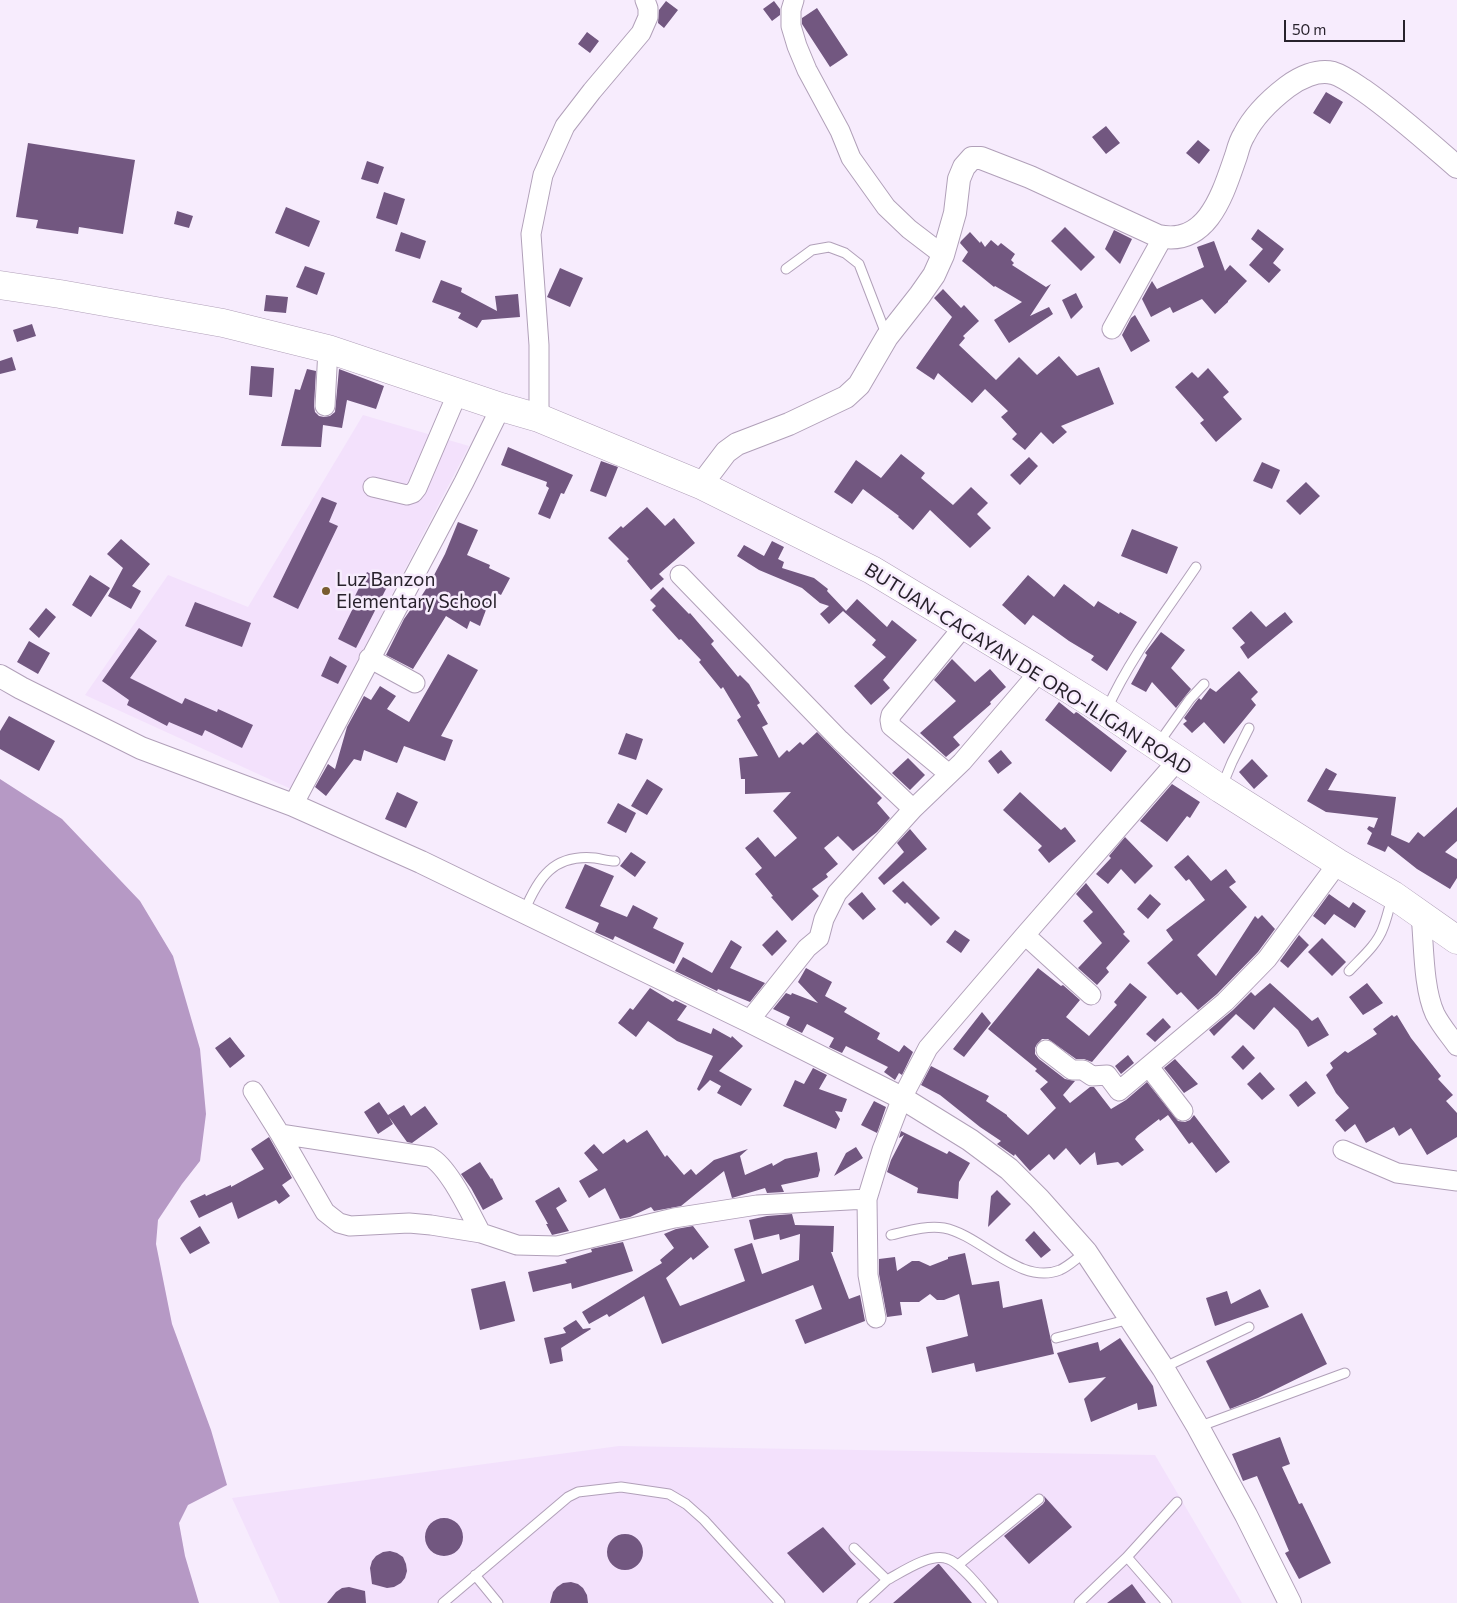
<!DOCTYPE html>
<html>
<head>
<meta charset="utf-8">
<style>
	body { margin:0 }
	#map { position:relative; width:1457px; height:1603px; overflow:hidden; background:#f7ecfd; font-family:Commissioner,sans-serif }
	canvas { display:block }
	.scale { position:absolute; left:1284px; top:20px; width:121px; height:22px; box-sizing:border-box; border:2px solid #28222c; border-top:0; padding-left:6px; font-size:15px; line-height:18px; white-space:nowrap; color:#28222c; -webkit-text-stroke:4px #f7ecfd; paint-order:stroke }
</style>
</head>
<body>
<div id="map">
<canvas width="1457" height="1603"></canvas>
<div class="scale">50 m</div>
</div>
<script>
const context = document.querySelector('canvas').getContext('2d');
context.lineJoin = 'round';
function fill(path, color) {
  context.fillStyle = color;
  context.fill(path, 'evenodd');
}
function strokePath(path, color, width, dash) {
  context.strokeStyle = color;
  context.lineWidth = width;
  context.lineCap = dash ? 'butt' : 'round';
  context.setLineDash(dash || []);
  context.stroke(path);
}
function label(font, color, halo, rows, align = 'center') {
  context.font = font + ' Commissioner,sans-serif';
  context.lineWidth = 5;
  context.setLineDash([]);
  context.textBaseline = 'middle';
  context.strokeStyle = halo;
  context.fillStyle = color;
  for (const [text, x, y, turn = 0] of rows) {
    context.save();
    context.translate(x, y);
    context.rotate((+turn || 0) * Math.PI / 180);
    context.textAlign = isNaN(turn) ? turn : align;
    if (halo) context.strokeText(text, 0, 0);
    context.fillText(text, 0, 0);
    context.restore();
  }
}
const built = new Path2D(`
	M363 415 469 446 291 789 85 695 168 575 248 607Z
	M619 1446 1155 1455 1242 1603H280L232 1498Z`);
const water = new Path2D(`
	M0 779 62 819 140 901 173 956 200 1049 206 1114 200 1161 182 1184 158 1220 156 1244 172 1324 211 1430 227 1485 188 1505 179 1523 185 1556 199 1603H0Z`);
const building = new Path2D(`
	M666 1 678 10 664 28 658 23 659 10Z
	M774 1 780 9V15L772 21 763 9Z
	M817 8 848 55 830 67 802 24V18Z
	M587 32 599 41 590 53 578 44Z
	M1326 92 1343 102 1330 124 1313 113Z
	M1106 126 1120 143 1106 154 1092 137Z
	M1198 140 1210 150 1199 164 1186 153Z
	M28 143 135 160 123 234 79 227 78 234 36 228 38 220 16 217Z
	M367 161 384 167 378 184 361 179Z
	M384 192 405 199 397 225 376 218Z
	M286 207 320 221 309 247 275 233Z
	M177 211 193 216 189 228 174 224Z
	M1065 227 1095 257 1081 271 1051 241Z
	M1258 229 1284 249 1273 263 1281 270 1269 283 1249 265 1263 249 1251 239Z
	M1114 230 1132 239 1120 264 1105 249Z
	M401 232 426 241 420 259 395 251Z
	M970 232 980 243 981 241 985 247 991 240 998 246 1001 243 1015 254 1011 260 1014 263 1012 265 1046 287 1051 284 1030 316 1049 307 1053 314 1009 343 994 320 1022 302 995 286 994 287 962 261 968 252 960 243 961 241Z
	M1214 241 1225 271 1230 265 1247 281 1228 301V302L1215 314 1202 299 1173 313 1170 307 1151 317 1142 299 1152 281 1157 289 1204 267 1197 247Z
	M305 266 325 273 317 295 296 287Z
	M560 268 583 278 570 307 547 297Z
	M441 280 462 288 461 292 497 311 495 296 518 294 520 317 482 320 477 328 458 318 461 313 432 302Z
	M943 289 961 308 964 305 979 321 963 336 965 338 959 345 996 380 1019 357 1037 375 1059 356 1077 376 1099 367 1114 404 1061 426 1067 432 1053 444 1041 432 1025 450 1012 439 1017 434 1001 417 1008 411 985 389 972 403 938 373 934 380 916 368 952 317 934 298Z
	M1076 293 1083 307 1071 319 1062 300Z
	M266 295 288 297 286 313 264 311Z
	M1135 315 1150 341 1131 352 1122 335 1131 318Z
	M32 324 36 336 17 342 13 330Z
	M12 357 16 370 0 374V361Z
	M251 366 274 368 272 397 249 395Z
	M1208 368 1229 392 1223 397 1242 419 1216 442 1200 423 1204 420 1175 387 1192 372 1198 378Z
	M307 369 316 371 314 406 315 412 319 416 324 417 330 416 335 412 339 369 384 386 376 409 347 400 342 428 323 425 321 447 281 446 295 389 300 390Z
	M508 447 573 475 564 494 561 493 550 519 538 514 549 488 546 486 547 482 501 465Z
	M901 454 925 473 921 478 953 505 971 487 988 503 977 514 991 528 970 548 930 510 913 530 898 517 899 516 863 489 852 504 834 492 856 460 881 478Z
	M1029 457 1038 466 1020 485 1010 475Z
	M601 461 618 467 606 497 590 491Z
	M1262 462 1280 470 1272 489 1253 481Z
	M1306 482 1320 496 1300 515 1286 501Z
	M322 497 337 503 329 522 338 526 298 609 273 597Z
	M647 507 665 526 674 518 695 543 659 574 664 579 651 590 627 561 629 559 608 538 621 526 623 528Z
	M458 522 478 530 467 555 490 565 489 568 510 578 501 595 493 591 480 626 470 621 467 629 446 616 413 669 386 655 404 619 416 602 417 603 431 581 445 554Z
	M1132 529 1178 547 1167 574 1121 556Z
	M121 539 150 564 132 586 141 591 131 609 108 596 123 568 107 554Z
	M772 541 784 547 778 559 784 562 782 568 814 578 828 589 827 591 846 611 857 599 887 627 892 620 917 640 883 680 890 688 871 705 854 686 886 657 872 645 876 640 843 611 829 624 820 614 829 606 820 603 802 588 759 570 737 556 744 545 764 556Z
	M367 572 389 583 356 648 338 639 354 606 351 604Z
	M90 575 110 588 91 617 72 605Z
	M1028 575 1054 597 1064 584 1094 607 1098 601 1119 614 1120 612 1137 622 1107 671 1091 660 1094 656 1069 641 1033 615 1025 625 1002 605Z
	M663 587 689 614 690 613 714 641 711 644 738 677 740 675 749 684 760 703 757 705 768 724 762 727 779 758 787 750 789 752 800 742 803 745 817 732 882 798 877 803 890 818 877 832 853 851 838 836 824 848 838 864 826 874 828 877 812 889 819 896 792 921 771 897 773 896 755 874 762 868 745 848 758 837 775 857 797 838 773 811 791 792 745 794V779H741L739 758 758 756 737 720 741 717 723 687 721 689 699 662 701 660 681 639 679 640 652 610 656 606 650 600Z
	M195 602 251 623 242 647 185 626Z
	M46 608 56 617 39 638 29 629Z
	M1251 611 1266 627 1285 612 1293 622 1248 659 1240 647 1245 643 1232 628Z
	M139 628 157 641 130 678 182 704 185 698 217 712 218 709 253 725 242 748 205 730 202 736 169 722 167 726 127 705 129 700 102 681Z
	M1161 632 1185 650 1171 668 1191 689 1176 708 1152 682 1146 692 1131 684 1147 655 1145 653Z
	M29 641 50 653 38 674 17 662Z
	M448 654 478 670 441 736 453 740 445 761 404 746 397 763 364 750 361 761 354 759 326 796 315 787 328 764 335 769 347 727 364 696 371 700 380 686 396 696 387 709 409 722Z
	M330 656 347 666 338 684 321 676Z
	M952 659 975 682 990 669 1006 687 990 702 991 704 953 737 960 745 946 757 920 733 956 701 934 680Z
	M1239 671 1258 692 1251 699 1256 705 1224 744 1204 722 1192 733 1183 724 1187 721 1184 718 1195 703 1199 698 1201 700 1210 688 1216 692Z
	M1059 702 1074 714 1076 712 1078 713 1127 751 1111 772 1045 720Z
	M9 716 55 741 39 771 0 749V731Z
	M626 733 643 739 636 760 618 754Z
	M1001 750 1012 763 998 774 988 761Z
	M908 758 925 775 910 790 892 773Z
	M1252 759 1268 776 1254 789 1239 772Z
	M1326 768 1337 774 1328 790 1396 797 1391 835 1409 843 1418 832 1424 837 1457 807V841L1445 852 1457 859V878L1450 889 1417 869 1388 846 1385 852 1367 844 1372 833 1367 829 1369 826 1374 828 1378 818 1326 812 1307 801Z
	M647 779 663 789 647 815 631 806Z
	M1172 784 1200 802 1190 818 1187 816 1167 842 1140 821Z
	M397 792 418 802 406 828 385 819Z
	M1020 792 1061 830 1065 827 1076 841 1049 863 1038 850 1042 846 1003 810Z
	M618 803 636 813 626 833 607 823Z
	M910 829 927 849 884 885 878 878 904 852 897 843Z
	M1125 837 1153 866 1135 884 1121 869 1108 884 1096 874 1111 858 1109 856Z
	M631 852 646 862 635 877 620 866Z
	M1188 855 1211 881 1226 869 1236 882 1229 887 1247 907 1197 955 1216 976 1255 916 1258 919 1262 915 1275 929 1258 952 1217 994 1198 1010 1181 992 1177 995 1147 963 1173 940 1166 930 1205 900 1189 879 1186 881 1174 867Z
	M585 864 614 876 600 906 627 917 633 905 658 918 653 928 684 943 674 964 615 936 613 940 595 932 599 923 565 908Z
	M903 881 940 918 931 926 907 902 905 904 892 891Z
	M1086 883 1125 932 1123 934 1130 941 1106 968 1109 972 1097 985 1078 968 1102 943 1083 921 1093 912 1076 894Z
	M862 892 876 909 863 920 848 904Z
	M1150 894 1161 904 1148 919 1137 909Z
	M1329 894 1349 908 1353 902 1366 911 1355 928 1334 914 1325 925 1313 916Z
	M777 930 787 941 772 956 762 945Z
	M955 930 970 940 961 953 946 942Z
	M1299 935 1309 945 1288 968 1280 961Z
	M1322 938 1346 962 1332 976 1308 952Z
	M731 940 742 947 730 968 765 983 750 1002 718 989 717 991 675 971 683 957 712 973Z
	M806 968 832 982 825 996 847 1008 844 1012 880 1033 877 1039 899 1052 904 1045 913 1052 902 1075 899 1073 895 1080 884 1072 888 1067 846 1046 842 1053 829 1047 834 1038 807 1024 802 1033 786 1025 790 1017 773 1009 786 993 791 995 792 993 818 1003 798 982Z
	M1038 968 1061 986 1063 985 1080 1000 1066 1017 1089 1036 1117 1005 1114 1002 1130 983 1147 997 1092 1062 1084 1059H1076L1048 1039H1042L1037 1044 1035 1048V1054L1039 1059 1065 1079 1075 1081 1063 1095 1070 1103 1090 1087H1094L1111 1109 1126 1100 1147 1082 1178 1121 1185 1122 1190 1120 1194 1115 1230 1162 1216 1173 1192 1142 1189 1144 1168 1115 1160 1121 1159 1119 1137 1136 1135 1139 1144 1150 1122 1166 1118 1162 1097 1165 1095 1152 1080 1165 1066 1148 1054 1160 1049 1154 1030 1171 1015 1154 1014 1156 997 1144 1001 1141 980 1127 940 1095 921 1085 931 1066 989 1096 986 1101 1007 1115V1116L1028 1135 1056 1108 1040 1089 1048 1082 1035 1071 1037 1069 988 1029Z
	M1270 983 1312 1021 1318 1017 1329 1035 1308 1047 1298 1030 1274 1007 1254 1030 1236 1014 1214 1036 1209 1030 1233 1010 1251 992 1255 996Z
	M1367 983 1383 1003 1363 1015 1349 997Z
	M650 988 673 1002 675 1000 687 1006 677 1020 711 1034 713 1028 731 1038 732 1036 743 1046 719 1071 752 1089 741 1106 717 1093 721 1086 710 1080 699 1091 697 1089 713 1056 677 1041 648 1021 636 1037 618 1023 630 1008 633 1010Z
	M982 1012 991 1023 964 1057 953 1049Z
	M1392 1015 1394 1017 1397 1015 1411 1038 1441 1076 1438 1079 1453 1095 1446 1101 1457 1113V1137L1427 1155 1411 1128 1399 1136 1394 1127 1366 1143 1355 1124 1345 1132 1335 1120 1349 1108 1336 1093 1326 1075 1333 1068 1330 1063 1345 1051 1348 1053 1377 1034 1373 1029Z
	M1163 1018 1171 1027 1155 1042 1146 1034Z
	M230 1037 245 1056 230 1068 215 1048Z
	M1243 1045 1255 1058 1243 1070 1231 1057Z
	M1128 1055 1134 1063 1121 1074 1115 1066Z
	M1175 1059 1198 1084 1184 1093 1164 1068Z
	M813 1068 827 1075 819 1089 847 1099 842 1112 835 1111 840 1119 836 1129 783 1106 795 1080 804 1084Z
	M1260 1072 1275 1089 1262 1100 1247 1084Z
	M1306 1081 1316 1093 1298 1107 1289 1095Z
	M874 1101 886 1107 877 1133 861 1125Z
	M379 1102 388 1115 404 1105 411 1116 425 1106 438 1124 412 1143 407 1142 389 1117 393 1124 378 1134 364 1112Z
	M647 1130 665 1157 667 1155 684 1175 691 1169 696 1175 714 1160 748 1149 740 1156 745 1175 772 1163 773 1166 785 1159 817 1152 820 1170 818 1177 781 1185 784 1192 767 1193 765 1188 732 1198 724 1171 681 1206 654 1211 651 1207 630 1217 620 1219 605 1188 589 1198 579 1181 598 1170 584 1153 594 1144 603 1154 624 1139 627 1143Z
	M901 1131 947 1154 949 1151 970 1163 959 1182 958 1199 917 1193 918 1188 887 1172 891 1160 904 1135 899 1138Z
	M269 1137 292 1178 282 1185 290 1196 279 1204 276 1200 238 1219 232 1202 199 1218 190 1201 205 1194 206 1196 231 1185V1187L264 1169 251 1149Z
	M856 1147 863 1158 834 1176 846 1153Z
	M480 1162 491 1179 492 1178 503 1199 483 1210 471 1188 461 1174Z
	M559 1187 567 1201 556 1208 569 1231 552 1235 546 1224H548L535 1201Z
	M997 1190 1011 1204 988 1227 991 1196Z
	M792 1214 795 1225 834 1226 833 1252H831L849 1299 860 1295 865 1321 805 1344 795 1320 822 1309 813 1285 662 1344 644 1296 609 1317 607 1314 589 1324 582 1312 662 1263 660 1260 674 1248 664 1234 676 1229 693 1226 709 1247 693 1260 691 1257 666 1278 680 1306 745 1281 734 1249 752 1243 762 1274 799 1260 800 1234 780 1240 779 1234 754 1240 749 1220 767 1216Z
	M200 1226 210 1243 190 1254 180 1238Z
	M1034 1231 1051 1250 1041 1258 1025 1240Z
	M623 1242 633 1271 572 1289 571 1283 533 1292 528 1272 567 1263 565 1260 592 1252 591 1249Z
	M965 1253 972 1285 999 1281 1003 1308 1042 1299 1054 1354 976 1372 974 1363 932 1373 926 1347 968 1336 959 1294 944 1300H937L930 1294 919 1302H900L902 1315 887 1317 879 1274V1259L895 1257 897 1271 912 1261H919L930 1266 948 1259V1257Z
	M505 1281 515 1321 480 1330 471 1289Z
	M1260 1289 1269 1307 1215 1326 1206 1298 1227 1291 1231 1304Z
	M1302 1313 1327 1364 1258 1398 1230 1409 1206 1361Z
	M576 1320 583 1329 590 1328 591 1329 561 1348 563 1361 550 1364 544 1338 566 1333 563 1328Z
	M1120 1338 1153 1386 1157 1406 1138 1410 1137 1403 1091 1422 1084 1399 1106 1377 1069 1383 1057 1353 1098 1342 1100 1351Z
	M1280 1437 1290 1464 1282 1467 1299 1504 1302 1503 1331 1563 1299 1579 1285 1553 1289 1551 1257 1476 1243 1481 1232 1454Z
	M1044 1496 1072 1527 1029 1564 1004 1536 1043 1504 1045 1501Z
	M425 1537a19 19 0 1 1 38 0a19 19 0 1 1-38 0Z
	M823 1527 856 1564 823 1593 787 1553Z
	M607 1552a18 18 0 1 1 36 0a18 18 0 1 1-36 0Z
	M390 1551 397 1553 403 1557 406 1564 407 1571 405 1578 401 1583 394 1587 387 1588 372 1584 370 1568 372 1561 376 1556 383 1552Z
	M939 1564 972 1603H893L938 1564Z
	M571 1582 578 1584 583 1588 587 1595 588 1603H550L553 1592 557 1587 563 1583Z
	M1132 1584 1146 1603H1107Z
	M349 1587 365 1591 366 1603H327L336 1592 342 1588Z`);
const service = new Path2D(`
	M786 269 812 250 829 247 845 253 859 264 886 334
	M1107 709C1130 658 1165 613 1196 567
	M1158 744 1190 699 1204 684
	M1222 786 1232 762 1249 728
	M524 912C538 878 553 854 595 858 602 859 608 861 615 861
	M1349 971C1361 958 1377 945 1383 928 1387 918 1389 908 1392 898
	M891 1235C908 1231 927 1225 944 1228 981 1235 1020 1286 1060 1270 1069 1266 1078 1257 1086 1252
	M1056 1338 1130 1319
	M1163 1368 1249 1327
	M1198 1427 1345 1373
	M854 1548 887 1580C902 1572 931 1552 948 1559 961 1563 983 1592 993 1603
	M1127 1557 1177 1502
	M958 1565 1039 1499
	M475 1575 498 1603
	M443 1603 568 1497 578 1492 621 1487 669 1494 686 1504 704 1520 780 1603
	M862 1603 887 1580
	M1079 1603 1127 1557 1167 1603`);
const minor = new Path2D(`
	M794 0 791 10V26L797 46 807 70 840 131 851 158 886 207 909 229 943 255
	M1112 329 1163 237
	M325 406 328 349
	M539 418V345L531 234 543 175 565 126 592 91 641 33 648 17V8L645 0
	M373 487 407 495 413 493 417 488 458 392
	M680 575 840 740 913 809
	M369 658 415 683
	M949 774 891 726 890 720 891 715 964 626
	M293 805 464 482 501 407
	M1421 915C1424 944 1423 988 1435 1014 1441 1026 1450 1036 1457 1046
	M1025 935 1091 995
	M749 1021 807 948 819 938 824 919 837 893 913 809 962 762 1040 671
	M1046 1050 1072 1070H1083L1092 1076 1107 1075 1119 1091 1225 1002 1267 959 1338 863
	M1149 1067 1183 1111
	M253 1091 280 1134 325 1212 339 1223 350 1226 409 1223 431 1225 481 1233
	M280 1134 430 1157C449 1167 470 1213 481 1233L517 1245 557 1246 674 1218 757 1205 867 1199
	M1343 1150 1397 1173 1457 1181
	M876 1318 868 1275 867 1199 882 1150 902 1098 928 1048 1025 935 1178 760`);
const tertiary = new Path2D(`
	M701 485 726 452 737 444 789 424 846 397 859 385 887 337 920 295 934 275 943 255 955 213 959 179 964 167 972 158H981L1030 177 1158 236C1208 247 1223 193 1236 156 1238 149 1240 141 1244 135 1254 115 1270 100 1287 87 1299 78 1317 69 1333 73 1343 76 1354 84 1363 90 1396 113 1426 140 1457 167
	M0 676 21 688 141 748 293 805 421 862 749 1021 902 1098 970 1140 1009 1169 1039 1199 1086 1252 1163 1368 1198 1427 1246 1515 1290 1603`);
const trunk = new Path2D(`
	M0 285 60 294 223 323 328 349 501 407 539 418 701 485 872 570 1040 671 1106 712 1221 789 1338 863 1393 895 1457 940`);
const markers = [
	[326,591,5,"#785c2f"]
];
const poiNames = [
	["Luz Banzon",336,580],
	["Elementary School",336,602]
];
const streetNames = [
	["BUTUAN-CAGAYAN DE ORO-ILIGAN ROAD",1028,669,32]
];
fill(built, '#f3e1fc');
fill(water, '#b699c5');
fill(building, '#725780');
strokePath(service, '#b1a0b9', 11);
strokePath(minor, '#b1a0b9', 21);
strokePath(tertiary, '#b1a0b9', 24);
strokePath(trunk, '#b1a0b9', 29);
strokePath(service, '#fff', 9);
strokePath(minor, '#fff', 19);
strokePath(tertiary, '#fff', 22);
strokePath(trunk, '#fff', 28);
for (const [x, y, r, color] of markers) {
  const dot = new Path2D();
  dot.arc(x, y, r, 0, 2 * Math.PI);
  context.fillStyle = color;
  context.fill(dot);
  strokePath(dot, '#f7ecfd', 2);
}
label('19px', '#28222c', '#f7ecfd', poiNames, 'left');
label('19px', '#28222c', '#f7ecfd', streetNames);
</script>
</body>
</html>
